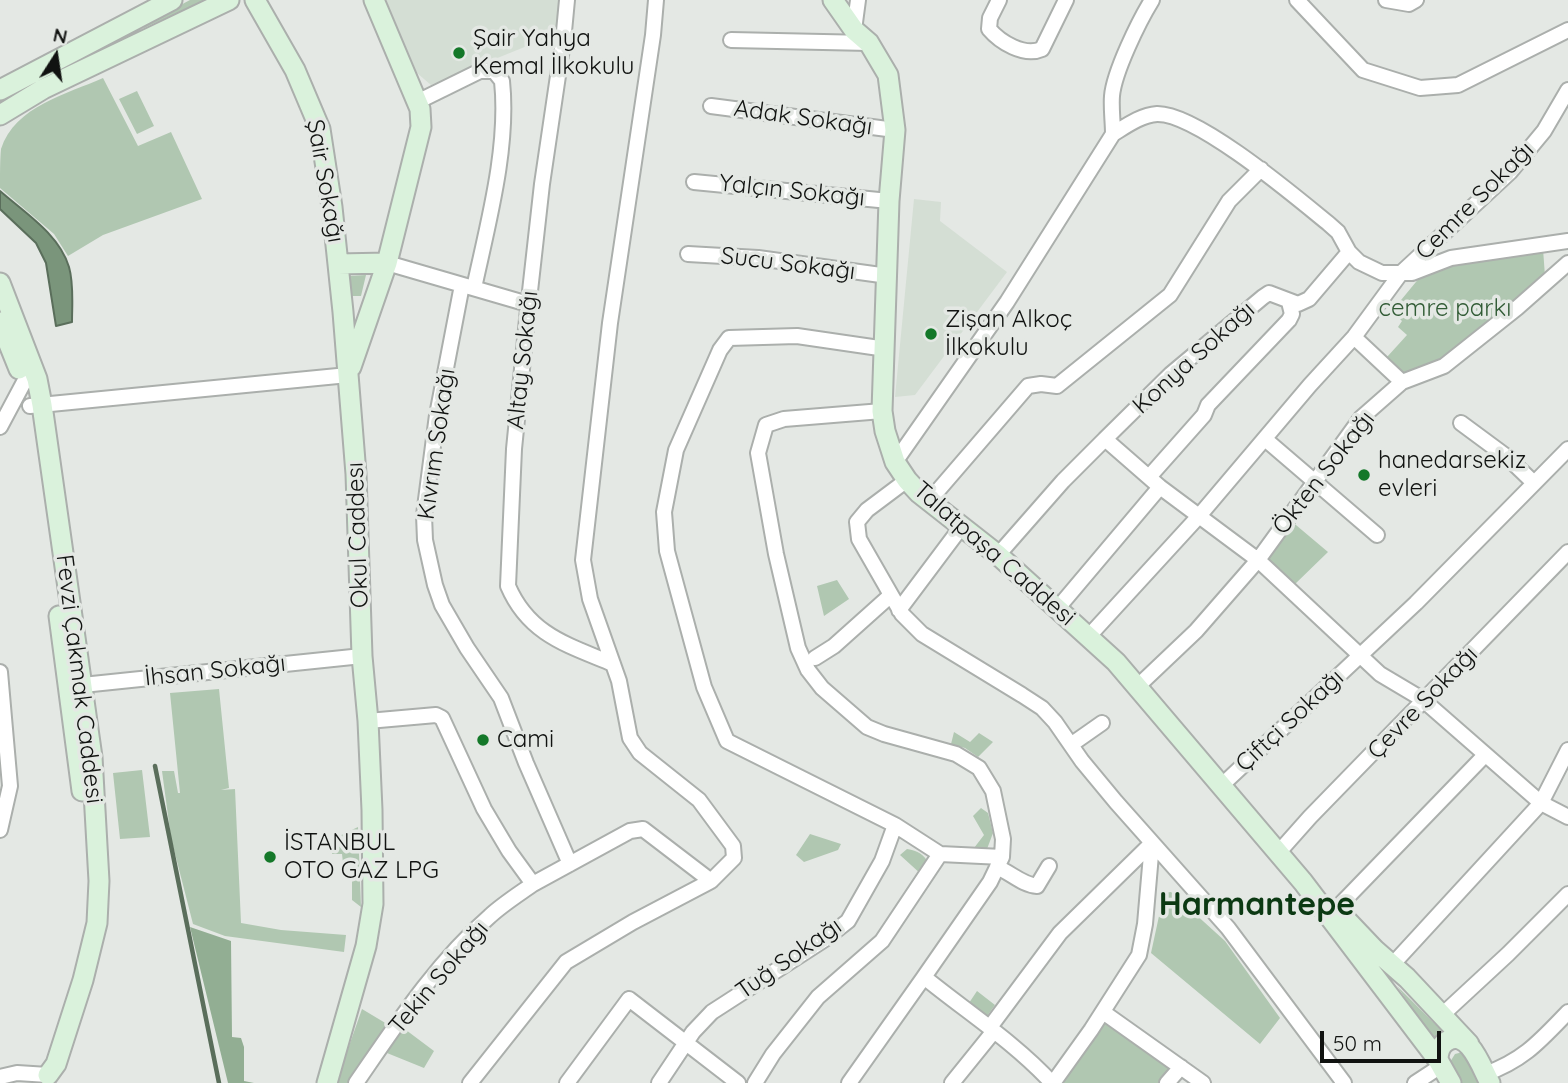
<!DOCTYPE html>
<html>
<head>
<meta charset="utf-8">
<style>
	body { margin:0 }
	#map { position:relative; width:1568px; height:1083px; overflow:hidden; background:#e4e8e4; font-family:Quicksand,sans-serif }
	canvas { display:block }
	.north { position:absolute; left:21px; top:21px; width:70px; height:70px; -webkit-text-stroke:5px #e4e8e4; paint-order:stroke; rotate:12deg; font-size:19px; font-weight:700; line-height:28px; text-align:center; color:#111311 }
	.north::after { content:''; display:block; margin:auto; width:24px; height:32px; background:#111311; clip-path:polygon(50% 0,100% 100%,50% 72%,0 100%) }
	.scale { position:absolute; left:1320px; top:1031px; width:121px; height:32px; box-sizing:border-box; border:4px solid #111311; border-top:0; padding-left:9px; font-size:21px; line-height:24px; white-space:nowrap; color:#111311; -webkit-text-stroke:5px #e4e8e4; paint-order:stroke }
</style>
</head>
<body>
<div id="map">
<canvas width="1568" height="1083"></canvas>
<div class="north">N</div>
<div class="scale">50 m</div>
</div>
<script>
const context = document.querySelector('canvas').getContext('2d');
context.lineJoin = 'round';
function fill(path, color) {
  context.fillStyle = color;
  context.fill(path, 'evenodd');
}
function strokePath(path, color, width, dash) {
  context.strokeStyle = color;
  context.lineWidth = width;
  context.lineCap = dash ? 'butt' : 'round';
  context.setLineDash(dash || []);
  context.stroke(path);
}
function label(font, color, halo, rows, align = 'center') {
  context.font = font + ' Quicksand,sans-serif';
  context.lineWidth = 7;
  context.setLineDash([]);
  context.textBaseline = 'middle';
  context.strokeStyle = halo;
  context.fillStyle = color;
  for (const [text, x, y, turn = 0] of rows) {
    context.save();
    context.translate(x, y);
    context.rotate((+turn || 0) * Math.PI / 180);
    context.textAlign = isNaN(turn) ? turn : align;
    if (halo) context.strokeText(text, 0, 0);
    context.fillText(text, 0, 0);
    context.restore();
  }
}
const built = new Path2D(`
	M386 0H562L559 33 431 85 417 73Z
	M914 199 941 202 940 221 1007 272 915 395 895 397Z`);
const green = new Path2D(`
	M190 0H206L144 28 143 25Z
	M103 78 138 146 171 132 202 199 103 235 68 256 54 234 0 188C0 176 0 159 1 149 15 106 67 94 103 78Z
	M137 91 154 126 137 134 119 99Z
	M1543 249 1545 276 1516 305 1440 362 1403 376 1387 357 1407 335 1398 327 1402 321 1392 311 1425 271Z
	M366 275 361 296H350L349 276Z
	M1290 520 1328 552 1293 586 1263 559Z
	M837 580 849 599 824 616 817 586Z
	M219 689 229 788 221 790 235 789 241 923 281 930 346 935 344 952 225 936 193 924 171 838 162 771H174L178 793H180L170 693Z
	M954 732 970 742 979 733 993 742 978 757 965 748 951 744Z
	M142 770 150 837 120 839 113 773Z
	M981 808 988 813 993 833 987 849 974 848 984 835 973 816Z
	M358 827 361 907 352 900V863H343L342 854H332L333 839Z
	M810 834 841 844 838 850 804 862 796 855Z
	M907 849C918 851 924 854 929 864L922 875 900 855Z
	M1171 892 1225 941 1280 1018 1260 1044 1151 953 1164 893Z
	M1397 986 1448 1037 1437 1045Z
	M977 991 995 1005 987 1016 969 1003Z
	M362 1009 392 1027 347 1083H336Z
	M1107 1019 1177 1074 1170 1083H1061Z
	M402 1027 434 1051 424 1068 387 1053Z
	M1459 1053H1464L1482 1083H1460L1450 1062 1455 1054Z`);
const forest = new Path2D(`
	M190 927 231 941 232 1037 241 1038 244 1047V1081L254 1083H228Z`);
const water = new Path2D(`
	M0 191C25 213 59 234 69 267 74 284 72 305 72 322L56 326 46 263 36 243 0 209Z`);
const stream = new Path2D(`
	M155 766 219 1083`);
const minor = new Path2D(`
	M567 0 563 42 542 184 528 309 514 449 508 586C529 635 568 645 613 664
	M999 0 990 18 989 29C1000 42 1024 57 1042 49L1066 0
	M1297 0 1363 70 1420 88 1458 85 1568 30
	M1386 0 1409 4 1416 0
	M854 30 858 0
	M731 40 869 43
	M417 102 480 71H494L502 81C509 147 488 223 474 288
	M711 106 895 130
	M1113 134C1113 122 1111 108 1112 96 1114 72 1139 21 1152 0
	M694 182 889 201
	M688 254 758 258 888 276
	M387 263 528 304
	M462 285 437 415 424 515 425 540 435 585 442 605 467 648 501 698 526 763 570 864
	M1354 337 1402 382
	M886 349 797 336 729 338 720 350 676 450 664 512 667 551 704 687 727 741 895 825 940 854 1002 857
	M30 406 348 375
	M882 411 784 419 766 425 758 453 776 554 798 648 808 670 822 688 867 727 884 734 956 754 979 768 993 791 1003 839 1002 857 990 882 924 977C967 1012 1014 1042 1052 1083
	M1461 423 1507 457 1534 483
	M0 427 24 382
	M1105 439 1171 374 1263 297 1269 293 1298 304 1309 299 1349 252
	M1265 439 1377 535
	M895 462 1007 302 1113 134C1126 126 1141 115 1157 114 1197 113 1297 198 1329 224L1338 232 1349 252 1359 262 1382 273H1412L1451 258 1568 241
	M1149 477 1204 415 1208 405 1289 320 1292 314 1289 302
	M907 480 867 510 857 522 859 539 902 614 922 634 1022 695 1042 708 1055 722 1082 761 1116 802 1228 928 1344 1083
	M929 501 1028 386 1041 384 1057 386 1170 295 1229 201 1261 169
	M998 555 1063 481 1105 439 1160 487 1258 560 1380 674 1422 699 1541 803 1568 817
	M1057 609 1160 487
	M899 610 962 526
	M1089 636 1199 516 1310 385 1354 337 1401 273 1510 172 1544 131 1568 90
	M815 658 834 646 891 595
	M0 672 10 786 0 830
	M73 686 362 656
	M1137 687 1196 631 1258 560 1361 418 1402 382 1444 366 1517 308 1568 263
	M368 721 436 715 442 718 484 809 509 851 533 884 630 831 643 829 711 881 734 858 733 846 699 800 640 753 630 738 619 681 590 599 583 560 610 323 653 35 656 0
	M1072 744 1102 723
	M1221 786 1416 603 1568 449
	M1278 853 1310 817 1568 552
	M997 867C1011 873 1023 885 1037 886L1049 866
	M1336 909 1485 755
	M1392 965 1541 803 1568 750
	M1103 1012 1203 1083
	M1441 1016 1508 954 1568 894
	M990 1027 1060 933 1152 843
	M1485 1074C1524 1060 1540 1041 1568 1012
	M0 1077 17 1073 48 1075
	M356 1083C396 1025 436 963 490 916 503 904 519 894 533 884
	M470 1083 566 962 633 922 711 881
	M567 1083 629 999 738 1083
	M659 1083 693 1032 712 1012 825 939 848 921 882 861 895 825
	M755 1083 773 1054 818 997 882 941 940 854
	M849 1083 924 977
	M952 1083 994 1031
	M1053 1083 1091 1030 1139 955 1145 924 1152 843
	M1167 1083 1181 1067
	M1415 1083 1441 1066`);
const secondary = new Path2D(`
	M255 0 295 70 320 129 332 207 343 312 356 474 362 656 368 721 372 810 373 904 366 946 327 1083
	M833 0 854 30 869 43 888 75 895 130 889 201 882 411 885 431 895 462 907 480 919 493 998 555 1116 662 1303 882 1438 1060 1451 1083
	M0 90 172 0
	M0 115 43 89 229 0
	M338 264 387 263
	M0 283 37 379 42 405 92 757 99 881 97 923 83 980 56 1064 48 1075
	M0 322 19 369
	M351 367 387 263 421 127 420 109 374 0
	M59 616 82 791
	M1336 909 1375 950 1407 978 1469 1044
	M1438 1060C1438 1052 1440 1045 1447 1041 1469 1028 1482 1069 1490 1083`);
const markers = [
	[459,53,7,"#147829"],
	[931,334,7,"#147829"],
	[1364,475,7,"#147829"],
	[483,740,7,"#147829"],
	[270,857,7,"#147829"]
];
const poiNames = [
	["Şair Yahya",473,39],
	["Kemal İlkokulu",473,67],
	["Zişan Alkoç",945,320],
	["İlkokulu",945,348],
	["hanedarsekiz",1378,461],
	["evleri",1378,489],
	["Cami",497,740],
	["İSTANBUL",284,843],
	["OTO GAZ LPG",284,871]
];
const streetNames = [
	["Adak Sokağı",803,118,8],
	["Şair Sokağı",325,181,80],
	["Yalçın Sokağı",792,191,6],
	["Cemre Sokağı",1475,201,-45],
	["Sucu Sokağı",788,264,7],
	["Konya Sokağı",1194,358,-42],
	["Altay Sokağı",523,360,-84],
	["Kıvrım Sokağı",437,444,-82],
	["Ökten Sokağı",1324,473,-52],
	["Okul Caddesı",358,535,-92],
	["Talatpaşa Caddesi",994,554,41],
	["İhsan Sokağı",215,671,-6],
	["Fevzi Çakmak Caddesi",79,679,83],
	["Çevre Sokağı",1423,703,-46],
	["Çiftçi Sokağı",1290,721,-43],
	["Tuğ Sokağı",789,959,-35],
	["Tekin Sokağı",439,978,-50]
];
const parkNames = [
	["cemre parkı",1445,309]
];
const districtNames = [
	["Harmantepe",1257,905]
];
fill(built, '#d4ded4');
fill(green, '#b0c7b1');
fill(forest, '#92ae93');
fill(water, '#7a957b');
strokePath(water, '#5a6e5b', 2);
strokePath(stream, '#5a6e5b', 4.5);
strokePath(minor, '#abafac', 18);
strokePath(secondary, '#abafac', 23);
strokePath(minor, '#fff', 14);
strokePath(secondary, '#daf2dc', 19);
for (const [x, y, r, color] of markers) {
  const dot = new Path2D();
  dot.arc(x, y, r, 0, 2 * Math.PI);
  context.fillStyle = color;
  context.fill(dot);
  strokePath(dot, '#e4e8e4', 2.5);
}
label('24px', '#111311', '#e4e8e4', poiNames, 'left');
label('24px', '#111311', '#e4e8e4', streetNames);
label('24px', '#325c36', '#e4e8e4', parkNames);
label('bold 32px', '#0c3913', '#e4e8e4', districtNames);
</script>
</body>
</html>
